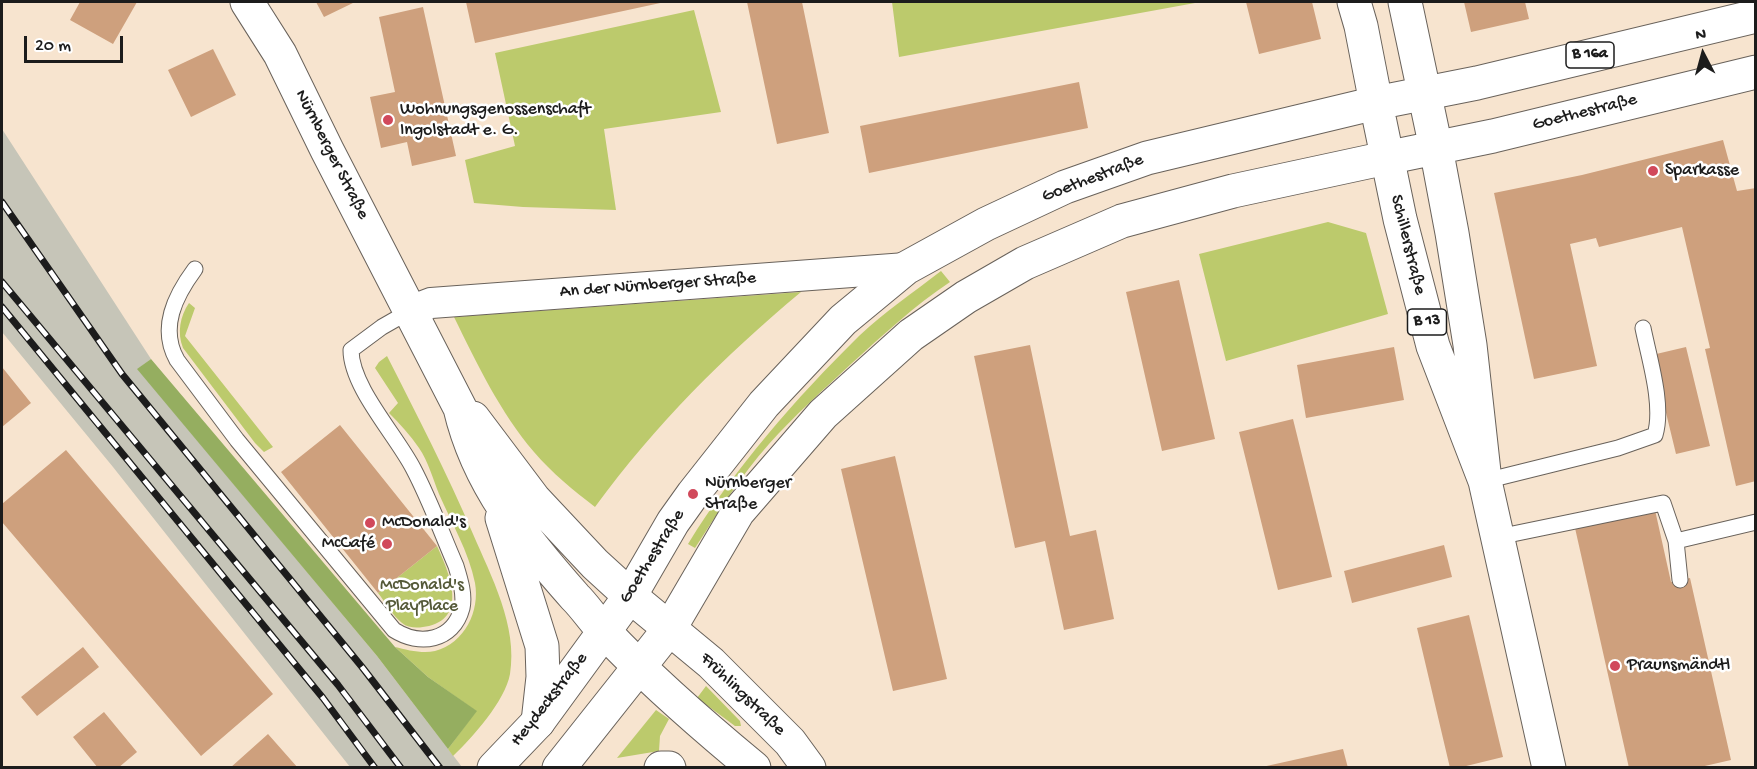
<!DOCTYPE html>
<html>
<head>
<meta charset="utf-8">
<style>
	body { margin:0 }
	#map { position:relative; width:1757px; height:769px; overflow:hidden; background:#f7e4cf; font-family:"Gochi Hand",sans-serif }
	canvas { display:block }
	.frame { position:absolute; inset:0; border:3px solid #1c1c1c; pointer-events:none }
	.north { position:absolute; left:1673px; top:24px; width:60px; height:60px; -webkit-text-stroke:4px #fff; paint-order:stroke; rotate:354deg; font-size:16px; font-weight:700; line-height:24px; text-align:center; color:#1c1c1c }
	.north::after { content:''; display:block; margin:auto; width:21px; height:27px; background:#1c1c1c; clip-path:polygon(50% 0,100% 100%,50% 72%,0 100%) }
	.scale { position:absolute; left:24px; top:36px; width:99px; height:27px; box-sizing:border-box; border:3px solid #1c1c1c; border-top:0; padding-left:8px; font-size:18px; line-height:21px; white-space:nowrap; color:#1c1c1c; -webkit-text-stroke:4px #fff; paint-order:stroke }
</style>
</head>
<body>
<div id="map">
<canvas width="1757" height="769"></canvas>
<div class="frame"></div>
<div class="north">N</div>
<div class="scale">20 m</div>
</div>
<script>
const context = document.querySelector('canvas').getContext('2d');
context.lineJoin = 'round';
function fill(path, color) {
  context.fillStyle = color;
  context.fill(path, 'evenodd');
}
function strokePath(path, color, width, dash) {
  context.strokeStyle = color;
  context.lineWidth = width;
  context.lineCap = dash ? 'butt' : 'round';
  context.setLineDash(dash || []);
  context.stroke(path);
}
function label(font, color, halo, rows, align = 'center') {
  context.font = font + ' "Gochi Hand",sans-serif';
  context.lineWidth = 5;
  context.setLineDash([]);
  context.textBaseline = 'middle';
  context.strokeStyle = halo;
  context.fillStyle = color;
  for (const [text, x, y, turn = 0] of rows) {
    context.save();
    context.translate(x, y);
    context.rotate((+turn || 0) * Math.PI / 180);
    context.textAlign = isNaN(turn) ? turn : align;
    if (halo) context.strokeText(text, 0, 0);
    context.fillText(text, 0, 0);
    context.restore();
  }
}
const industrial = new Path2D(`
	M2 129 151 359 138 369 377 656 462 767H350L113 467 2 332Z`);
const green = new Path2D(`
	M892 2H1195V3L899 57Z
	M694 10 721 112 604 129 616 210 523 207 474 203 465 160 515 146 495 53Z
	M1328 222 1366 233 1388 314 1226 361 1199 254Z
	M941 271 950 282C914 306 883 335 851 364 823 390 795 415 769 444 741 475 718 513 695 548L688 544C735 468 795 399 859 336 884 312 914 292 941 271Z
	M801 292C722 358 657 423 595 507 573 490 552 473 534 452 500 412 477 364 454 317Z
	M189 303 195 308 185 336 273 447 264 452 255 443 183 348C177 333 180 316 189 303Z
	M387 356C417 415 447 473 473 534 491 576 518 626 510 674 505 701 473 737 453 756L448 749 476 711 428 677 395 647C407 650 423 654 435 651 465 643 480 611 475 583 469 552 451 522 439 494 433 479 428 461 419 448 410 435 400 424 389 413L398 403 375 368 379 362Z
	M437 546C448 570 469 616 429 626 420 628 409 629 402 623 393 616 385 602 378 593Z
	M706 686 740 721 741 726H735L697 698Z
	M656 710 669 719 660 736 659 751 617 758Z`);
const forest = new Path2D(`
	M151 359 395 647 428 677 477 711 448 749 377 656 137 369Z`);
const building = new Path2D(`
	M80 2H137L113 44 70 20Z
	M316 2H355L324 17Z
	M466 2H665L475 43Z
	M747 2H802L829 133 777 144Z
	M1246 2H1312L1321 39 1259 54Z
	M1464 2H1525L1529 19 1471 32Z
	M423 7 456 156 412 166 407 142 381 148 370 97 395 92 379 17Z
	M213 49 236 95 191 117 168 70Z
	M1079 82 1088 128 869 173 860 126Z
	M1723 140 1737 191 1756 188V481L1736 486 1705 349 1710 348 1682 227 1599 247 1596 238 1570 244 1597 366 1534 379 1494 193 1582 175Z
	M1179 280 1215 439 1162 451 1126 292Z
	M1030 345 1070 536 1096 530 1114 619 1064 630 1045 541 1015 548 974 356Z
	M1394 347 1404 400 1306 418 1297 365Z
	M1686 347 1710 446 1676 454 1652 355Z
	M2 367 31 403 2 427Z
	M1293 419 1332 577 1278 590 1239 432Z
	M340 425 437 546 378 593 281 472Z
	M66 450 273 694 201 756 2 522V504Z
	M895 456 947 679 893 691 841 469Z
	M1655 510 1671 582 1690 578 1731 760 1696 768H1629L1575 528Z
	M1444 545 1452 577 1352 603 1344 571Z
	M1469 615 1503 757 1458 768H1450L1417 628Z
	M83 647 99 667 37 716 21 697Z
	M104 712 137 752 118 768H98L73 737Z
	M268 734 298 768H230Z
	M1343 749 1348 768H1263L1262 767Z`);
const service = new Path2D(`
	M195 269C175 296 159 328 177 360L237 440 394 630C419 646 453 642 462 608 465 595 460 579 456 566 442 534 430 500 413 468 396 435 351 387 351 350L382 327 410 311
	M1485 481 1618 448 1655 435C1664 405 1649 358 1643 328
	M1498 537 1663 503 1676 541 1756 522
	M1676 541 1680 580`);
const minor = new Path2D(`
	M410 311 431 303 906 268`);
const tertiary = new Path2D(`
	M247 2 280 54 327 150 460 408C478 485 524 539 575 597 586 608 594 621 605 632 651 681 702 725 754 768
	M473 418 534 499 595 564 630 596 711 663 790 742 809 768
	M502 518 542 646 543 677 538 722
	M661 768H669`);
const secondary = new Path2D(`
	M1405 2 1436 148
	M494 768 538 722 630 596 673 522 693 494 764 404 843 320 906 268 986 224 1065 187 1147 158 1376 103 1361 26 1354 2
	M559 768 670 628 738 512 823 414 911 335 966 297 1025 263 1122 221 1233 191 1386 158`);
const primary = new Path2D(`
	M1436 148 1452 233 1470 345 1485 481 1549 768
	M1386 158 1493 136 1756 72
	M1485 481 1433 346 1400 219 1376 103 1477 83 1756 16`);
const rail = new Path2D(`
	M2 202 122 374 362 667 440 768
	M2 282 338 685 401 768
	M2 307 323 698 375 768`);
const markers = [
	[388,120,6,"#d1495b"],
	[1653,171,6,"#d1495b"],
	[693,494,6,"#d1495b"],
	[370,523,6,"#d1495b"],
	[387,544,6,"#d1495b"],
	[1615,666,6,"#d1495b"]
];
const shields = [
	[1590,55,48],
	[1427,322,39]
];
const shieldNames = [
	["B 16a",1590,55],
	["B 13",1427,322]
];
const poiNames = [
	["Wohnungsgenossenschaft",400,110],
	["Ingolstadt e. G.",400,131],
	["Sparkasse",1665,171],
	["Nürnberger",705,484],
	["Straße",705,505],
	["McDonald's",382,523],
	["McCafé",375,544,"right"],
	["Praunsmändtl",1627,666]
];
const streetNames = [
	["Goethestraße",1585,113,-14],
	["Nürnberger Straße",331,155,63],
	["Goethestraße",1093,179,-21],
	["Schillerstraße",1407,245,76],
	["An der Nürnberger Straße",658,286,-4],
	["Goethestraße",653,557,-58],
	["Frühlingstraße",742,695,44],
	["Heydeckstraße",550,700,-52]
];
const parkNames = [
	["McDonald's",422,586],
	["PlayPlace",422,607]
];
fill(industrial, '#c6c5b8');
fill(green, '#bcca6c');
fill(forest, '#95ae60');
fill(building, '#cea07d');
strokePath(service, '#69625b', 17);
strokePath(minor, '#69625b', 32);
strokePath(tertiary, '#69625b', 35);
strokePath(secondary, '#69625b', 35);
strokePath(primary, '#69625b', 35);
strokePath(service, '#fff', 15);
strokePath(minor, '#fff', 30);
strokePath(tertiary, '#fff', 33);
strokePath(secondary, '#fff', 33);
strokePath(primary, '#fff', 33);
strokePath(rail, '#1c1c1c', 7);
strokePath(rail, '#fff', 4.5, [14]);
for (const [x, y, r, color] of markers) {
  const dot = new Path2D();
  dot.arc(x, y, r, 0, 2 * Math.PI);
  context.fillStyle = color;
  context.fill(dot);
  strokePath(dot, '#fff', 2);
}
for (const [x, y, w] of shields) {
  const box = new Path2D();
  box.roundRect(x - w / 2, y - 13, w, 26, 4.5);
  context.fillStyle = '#fff';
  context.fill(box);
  strokePath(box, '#1c1c1c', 1.5);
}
label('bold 16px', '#1c1c1c', null, shieldNames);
label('18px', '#1c1c1c', '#fff', poiNames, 'left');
label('18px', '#1c1c1c', '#fff', streetNames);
label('18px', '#545938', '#fff', parkNames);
</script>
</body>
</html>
